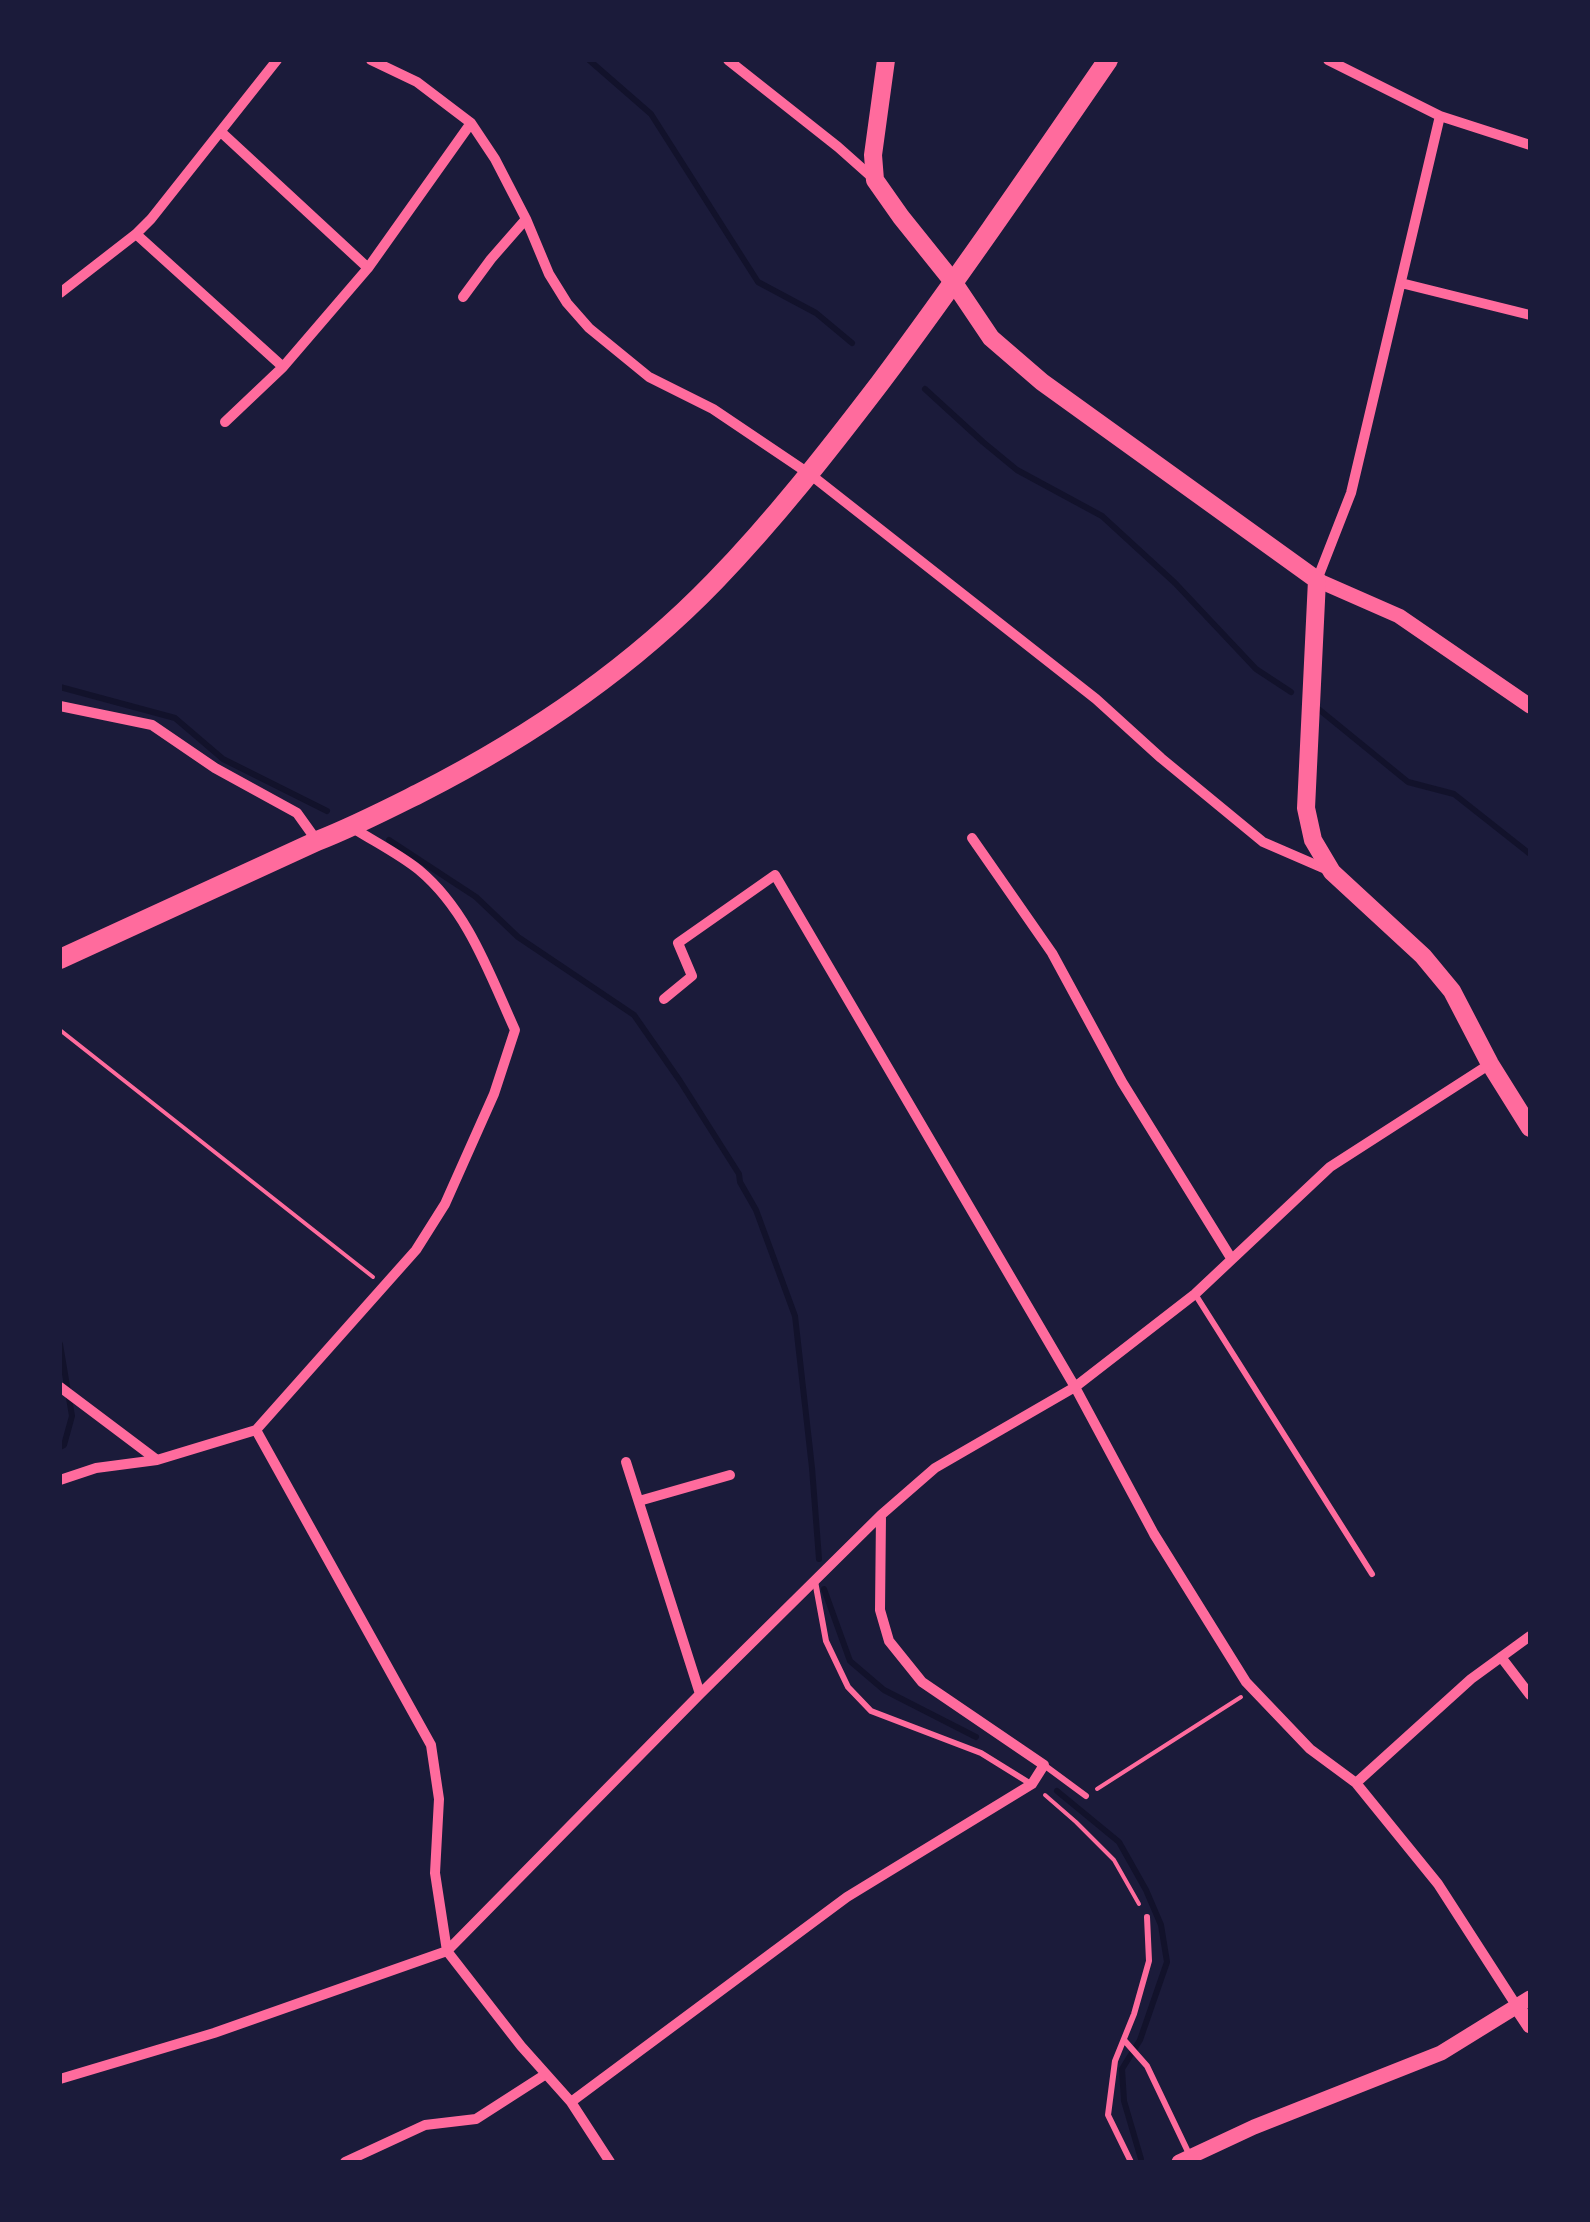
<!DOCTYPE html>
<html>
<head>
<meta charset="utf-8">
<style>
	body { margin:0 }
	#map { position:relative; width:1590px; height:2222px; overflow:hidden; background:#1b1b3a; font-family:Signika,sans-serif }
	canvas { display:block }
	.frame { position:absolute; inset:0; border:62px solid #1b1b3a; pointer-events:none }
</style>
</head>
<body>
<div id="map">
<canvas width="1590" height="2222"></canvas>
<div class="frame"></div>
</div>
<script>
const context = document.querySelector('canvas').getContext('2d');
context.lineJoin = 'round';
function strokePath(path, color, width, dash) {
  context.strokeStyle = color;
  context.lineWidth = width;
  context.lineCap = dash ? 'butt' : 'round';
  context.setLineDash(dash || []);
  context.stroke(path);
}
const stream = new Path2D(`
	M589 60 651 114 758 282 816 313 852 343
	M925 389 983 442 1017 470 1102 516 1175 583 1256 669 1291 692
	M60 687 175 718 223 759 327 811
	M1316 707 1408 782 1454 794 1530 854
	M389 840 476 897 518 937 634 1015 680 1081 739 1174 740 1182 756 1210 795 1316 812 1468 819 1559
	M60 1344 72 1416 64 1445 60 1447
	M824 1589 850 1661 884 1690 976 1737
	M1057 1791 1119 1842 1146 1890 1161 1925 1167 1962 1140 2040 1122 2069 1124 2101 1141 2159`);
const path = new Path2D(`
	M60 1030 373 1277
	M1097 1789 1241 1697
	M1045 1795 1076 1822 1114 1860 1139 1904`);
const service = new Path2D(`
	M1195 1294 1372 1574
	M815 1581 826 1641 848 1687 871 1711 981 1753 1031 1784
	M1044 1765 1086 1796
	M1124 2040 1147 2066 1190 2156
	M1131 2162 1108 2115 1115 2061 1134 2014 1149 1961 1147 1917`);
const minor = new Path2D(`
	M371 60 417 82 471 123 495 159 526 219 549 274 567 303 589 328 649 377 713 409 811 475 1096 699 1161 758 1263 842 1330 871
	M728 60 838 147 874 179
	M1328 60 1440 116 1530 145
	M221 132 368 268
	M136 234 283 367
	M1401 283 1530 315
	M60 293 136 234 151 219 277 60
	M463 297 491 259 526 219
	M225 422 283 367 368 268 471 123
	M1317 580 1351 493 1440 116
	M60 706 152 725 215 768 297 813 317 841
	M972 838 1052 953 1122 1082 1231 1258
	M664 999 692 976 678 943 775 875 1075 1387 1154 1534 1246 1682 1310 1749 1356 1783 1438 1884 1516 2005
	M60 1387 157 1460 256 1430 416 1250 445 1204 494 1094 515 1030C489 973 468 911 419 870 399 854 375 842 353 828
	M256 1430 431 1745 439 1799 435 1873 447 1951 521 2046 571 2102 610 2162
	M626 1462 700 1694
	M60 1480 96 1468 157 1460
	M639 1501 730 1475
	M1501 1657 1530 1695
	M1356 1783 1471 1679 1530 1636
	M60 2079 214 2033 447 1951 700 1694 881 1515 935 1468 1075 1387 1195 1294 1330 1167 1490 1064
	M571 2102 847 1897 1032 1784 1044 1765 922 1682 889 1641 880 1610 881 1515
	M345 2162 425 2125 476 2119 546 2074`);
const tertiary = new Path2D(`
	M1317 580 1399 616 1530 706
	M1516 2005 1530 2026
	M1179 2162 1254 2127 1441 2053 1530 1998`);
const secondary = new Path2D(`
	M886 60 873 155 875 180 901 217 954 283 991 338 1042 382 1317 580 1306 808 1313 840 1332 872 1423 956 1452 991 1490 1064 1530 1128`);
const primary = new Path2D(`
	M60 959 317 841C353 827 386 810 420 793 528 738 631 668 715 581 775 519 828 451 880 383 959 277 1033 169 1108 60`);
strokePath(stream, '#12122b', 6);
strokePath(path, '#ff6b9d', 4);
strokePath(service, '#ff6b9d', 6);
strokePath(minor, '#ff6b9d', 10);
strokePath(tertiary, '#ff6b9d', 15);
strokePath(secondary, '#ff6b9d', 18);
strokePath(primary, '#ff6b9d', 20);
</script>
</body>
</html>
